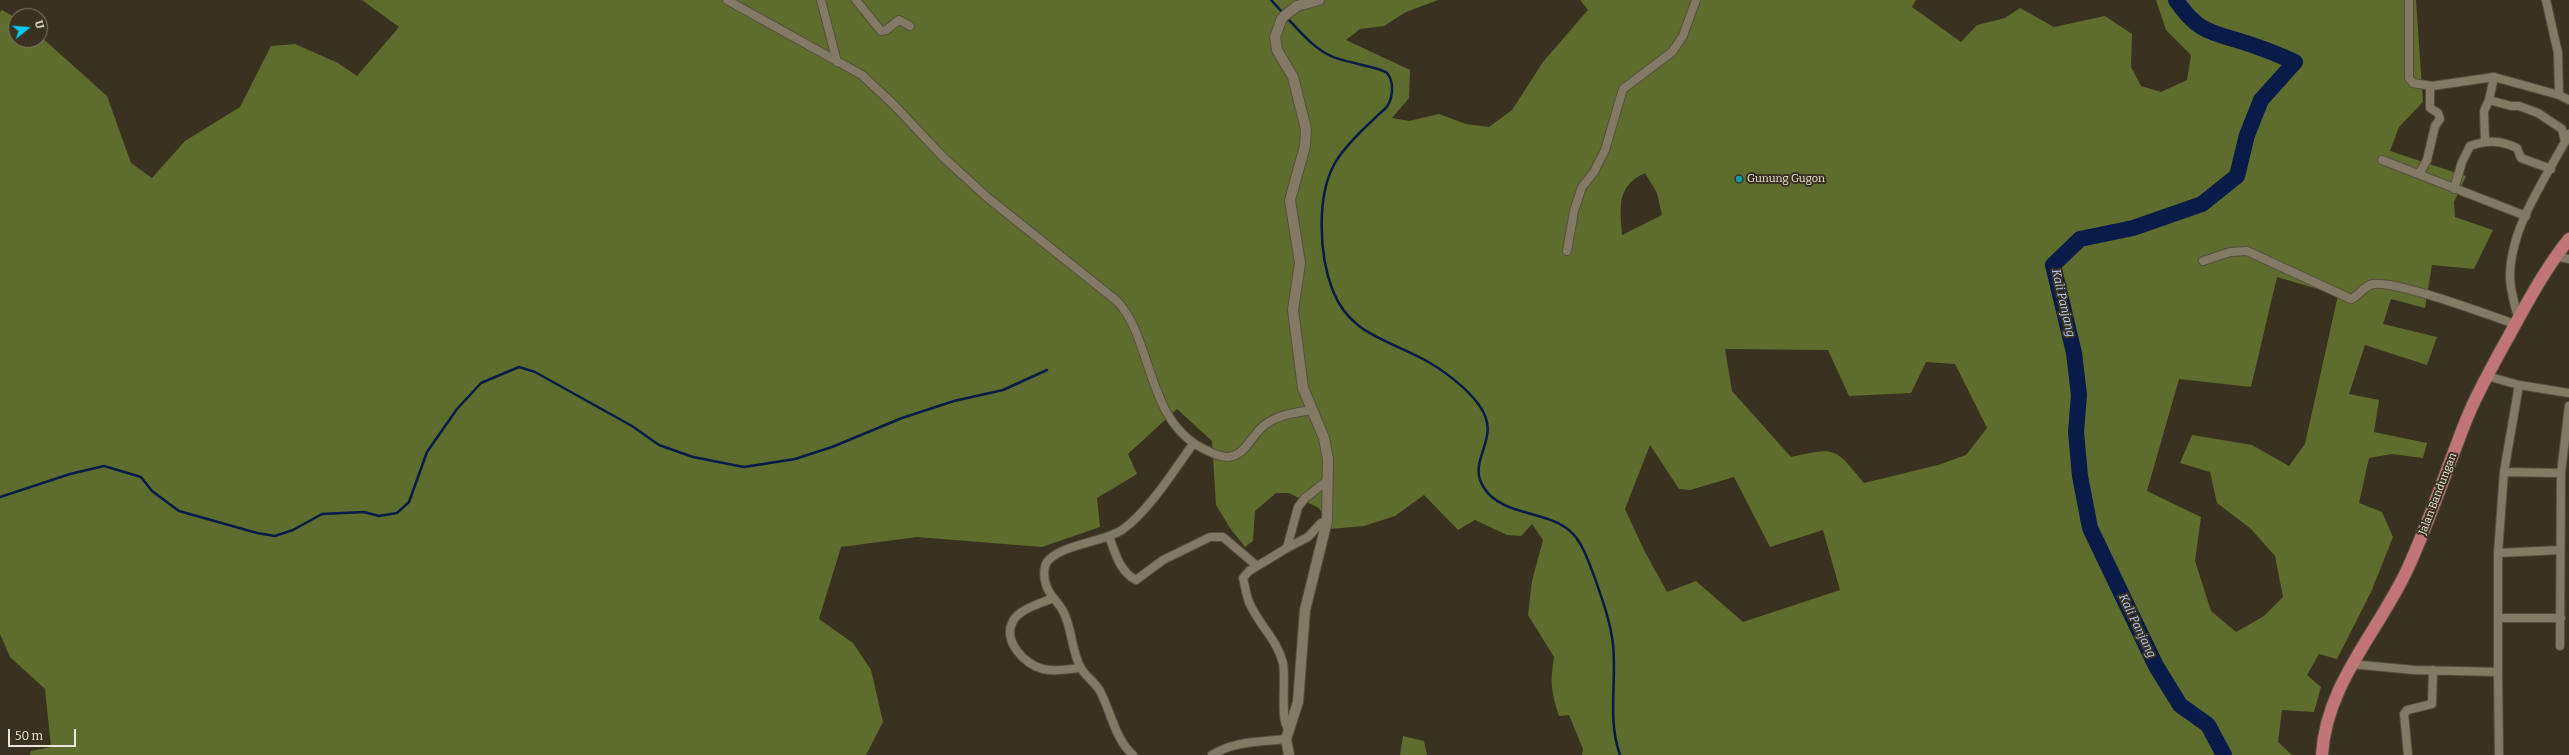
<!DOCTYPE html>
<html>
<head>
<meta charset="utf-8">
<style>
	body { margin:0 }
	#map { position:relative; width:2569px; height:755px; overflow:hidden; background:#3a3220; font-family:Bitter,serif }
	canvas { display:block }
	.north { position:absolute; left:8px; top:8px; width:40px; height:40px; box-sizing:border-box; background:#3a3220; border:1px solid #817a6b; border-radius:50%; rotate:73deg; font-size:11px; font-weight:700; line-height:16px; text-align:center; color:#ebe6db }
	.north::after { content:''; display:block; margin:auto; width:14px; height:18px; background:#00cbf9; clip-path:polygon(50% 0,100% 100%,50% 72%,0 100%) }
	.scale { position:absolute; left:8px; top:729px; width:68px; height:18px; box-sizing:border-box; border:2px solid #ebe6db; border-top:0; padding-left:5px; font-size:12px; line-height:14px; white-space:nowrap; color:#ebe6db; -webkit-text-stroke:3px #3a3220; paint-order:stroke }
</style>
</head>
<body>
<div id="map">
<canvas width="2569" height="755"></canvas>
<div class="north">U</div>
<div class="scale">50 m</div>
</div>
<script>
const context = document.querySelector('canvas').getContext('2d');
context.lineJoin = 'round';
function fill(path, color) {
  context.fillStyle = color;
  context.fill(path, 'evenodd');
}
function strokePath(path, color, width, dash) {
  context.strokeStyle = color;
  context.lineWidth = width;
  context.lineCap = dash ? 'butt' : 'round';
  context.setLineDash(dash || []);
  context.stroke(path);
}
function label(font, color, halo, rows, align = 'center') {
  context.font = font + ' Bitter,serif';
  context.lineWidth = 4;
  context.setLineDash([]);
  context.textBaseline = 'middle';
  context.strokeStyle = halo;
  context.fillStyle = color;
  for (const [text, x, y, turn = 0] of rows) {
    context.save();
    context.translate(x, y);
    context.rotate((+turn || 0) * Math.PI / 180);
    context.textAlign = isNaN(turn) ? turn : align;
    if (halo) context.strokeText(text, 0, 0);
    context.fillText(text, 0, 0);
    context.restore();
  }
}
const forest = new Path2D(`
	M362 0H1438L1406 12 1384 26 1360 29 1346 40 1410 70 1409 98 1392 118 1409 121 1439 114 1466 124 1489 127 1512 110 1543 62 1588 10 1580 0H1916L1912 7 1961 42 1977 25 2005 18 2020 8 2054 27 2105 16 2132 34 2131 67 2141 86 2161 92 2187 80 2191 55 2166 30 2156 0H2416L2423 102 2399 127 2390 151 2466 176 2454 202 2455 217 2493 230 2474 269 2432 265 2425 308 2391 299 2383 324 2437 337 2427 365 2365 345 2349 394 2379 400 2374 432 2427 443 2423 458 2392 454 2369 458 2359 503 2382 512 2393 537 2371 592 2337 659 2319 654 2307 675 2321 687 2314 712 2282 710 2278 742 2292 755H1582L1583 749 1569 715 1559 716C1551 691 1550 683 1554 657L1528 615 1532 581 1543 540 1532 524 1521 536 1507 535 1475 520 1458 530 1424 495 1395 516 1364 526 1330 529 1319 508 1289 493H1276L1255 511 1253 541 1245 547 1230 528 1216 505 1212 441 1177 409 1128 454 1137 474 1097 498 1100 527 1042 547 917 537 841 547 819 619 853 643 871 670 883 722 866 755H30L31 751 51 747 45 689 10 657 0 634V12L2 10 16 18V40H40V36L107 96 131 163 152 178 185 141 240 107 271 46 295 44 338 63 357 76 399 27ZM1645 173 1657 193 1662 215 1622 235C1620 208 1616 186 1645 173ZM2277 277 2338 295 2305 444 2289 466 2252 445 2192 435 2180 463 2210 472 2217 503 2250 528 2275 556 2283 597 2264 616 2236 632 2211 611 2195 561 2201 517 2147 491 2179 379 2251 387ZM1725 349 1828 350 1849 396 1911 393 1926 362 1955 364 1987 428 1966 455 1938 465 1864 483C1834 447 1837 447 1791 457L1732 391ZM1650 445 1679 489 1690 490 1734 477 1770 547 1823 530 1840 590 1743 622 1696 581 1667 592 1644 550 1625 509Z
	M1403 736 1424 741 1427 755H1400Z`);
const stream = new Path2D(`
	M1271 0 1284 14
	M1287 18C1301 32 1313 48 1331 56 1342 62 1381 67 1387 73 1394 81 1393 96 1388 105 1385 110 1378 114 1374 119 1361 131 1344 147 1335 163 1316 196 1319 256 1333 291 1350 334 1386 339 1423 359 1442 369 1467 388 1479 405 1504 439 1465 459 1484 488 1502 516 1546 510 1570 531 1581 540 1588 560 1593 573 1601 596 1610 619 1613 644 1617 681 1607 719 1620 755
	M0 497 70 474 104 466 141 477 152 491 179 511 257 533 275 536 293 530 322 514 364 512 379 516 397 513 409 502 427 452 457 409 481 383 519 367 535 372 632 426 659 445 693 457 744 467 795 459 832 447 902 418 954 401 1003 390 1047 370`);
const river = new Path2D(`
	M2176 0C2198 33 2212 32 2246 43 2263 48 2279 55 2295 62L2261 100 2247 135 2237 176 2202 204 2133 228 2080 239 2053 265 2074 353 2079 395 2076 432 2080 476 2090 528 2156 666 2180 705 2208 725 2224 755`);
const minor = new Path2D(`
	M727 0 862 75 894 105 943 157 988 198 1117 301C1153 339 1146 419 1202 448 1210 452 1218 457 1228 457 1246 456 1252 433 1266 424 1280 414 1295 413 1312 410
	M821 0 837 62
	M856 0 881 31 886 30 899 20 910 26
	M2409 0V78L2413 83 2432 86 2494 77 2559 95
	M2546 0 2558 53 2559 95 2569 100
	M2489 100 2511 106H2519L2538 113 2562 129 2565 142
	M2485 141 2484 111 2489 100 2494 77
	M2382 160 2526 216
	M2419 174 2427 160 2435 126 2440 119 2438 113 2430 108V86
	M2454 189 2462 162 2470 146C2487 140 2500 140 2517 148L2521 158 2551 169
	M1567 251 1574 211 1582 187 1594 172 1605 150 1623 89 1672 52 1683 36 1696 0
	M2555 256 2569 259
	M2203 261 2230 252 2247 251 2351 299C2360 295 2363 286 2373 284 2396 280 2488 315 2515 324
	M2518 318C2515 305 2510 290 2510 277 2510 226 2547 177 2569 134
	M2487 376 2519 385
	M2504 472 2561 473
	M1109 536C1115 553 1120 572 1136 580L1163 560 1210 537H1223L1257 566
	M1287 548 1308 537 1321 523 1327 521
	M2498 553 2560 550
	M1053 598C1042 603 1019 609 1013 621 1002 641 1025 665 1043 669 1055 672 1069 669 1080 668
	M2499 618H2561
	M2560 646 2561 473 2569 406
	M2351 664 2414 670 2498 672V553L2504 472 2519 385 2569 393
	M2498 672 2499 755
	M1288 728C1280 722 1286 678 1283 663 1277 639 1258 624 1249 602 1246 594 1245 585 1243 578L1249 571 1287 548 1298 507 1305 498 1328 480
	M1133 755C1115 739 1111 712 1100 691 1095 682 1085 676 1081 668 1072 654 1072 629 1064 613 1059 602 1050 597 1046 585 1044 579 1043 568 1047 562 1059 545 1104 542 1122 530 1148 512 1175 469 1193 444
	M1212 755C1233 741 1261 742 1286 739
	M2408 755 2404 714 2407 710 2432 704 2433 670`);
const tertiary = new Path2D(`
	M1289 755 1286 739 1298 702 1305 610 1327 521 1328 459 1324 438 1303 388 1293 310 1300 263 1290 200 1305 146 1306 129 1293 77 1277 50 1275 37 1282 18 1288 13 1297 6 1319 0`);
const primary = new Path2D(`
	M2322 755C2326 684 2378 632 2407 570 2430 520 2447 468 2467 418 2479 389 2495 361 2510 334 2528 301 2545 269 2569 239`);
const markers = [
	[1739,179,4,"#0f9aa8"]
];
const poiNames = [
	["Gunung Gugon",1747,179]
];
const streetNames = [
	["Jalan Bandungan",2438,494,-69]
];
const waterNames = [
	["Kali Panjang",2063,303,77],
	["Kali Panjang",2137,626,64]
];
fill(forest, '#5e6c2d');
strokePath(stream, '#081b49', 2.5);
strokePath(river, '#081b49', 16);
strokePath(minor, '#564f3f', 10);
strokePath(tertiary, '#564f3f', 12);
strokePath(primary, '#564f3f', 14);
strokePath(minor, '#827a65', 8);
strokePath(tertiary, '#827a65', 10);
strokePath(primary, '#c17675', 12);
for (const [x, y, r, color] of markers) {
  const dot = new Path2D();
  dot.arc(x, y, r, 0, 2 * Math.PI);
  context.fillStyle = color;
  context.fill(dot);
  strokePath(dot, '#3a3220', 1.5);
}
label('11px', '#ebe6db', '#3a3220', poiNames, 'left');
label('11px', '#ebe6db', '#3a3220', streetNames);
label('italic 12px', '#b2c9f9', '#3a3220', waterNames);
</script>
</body>
</html>
